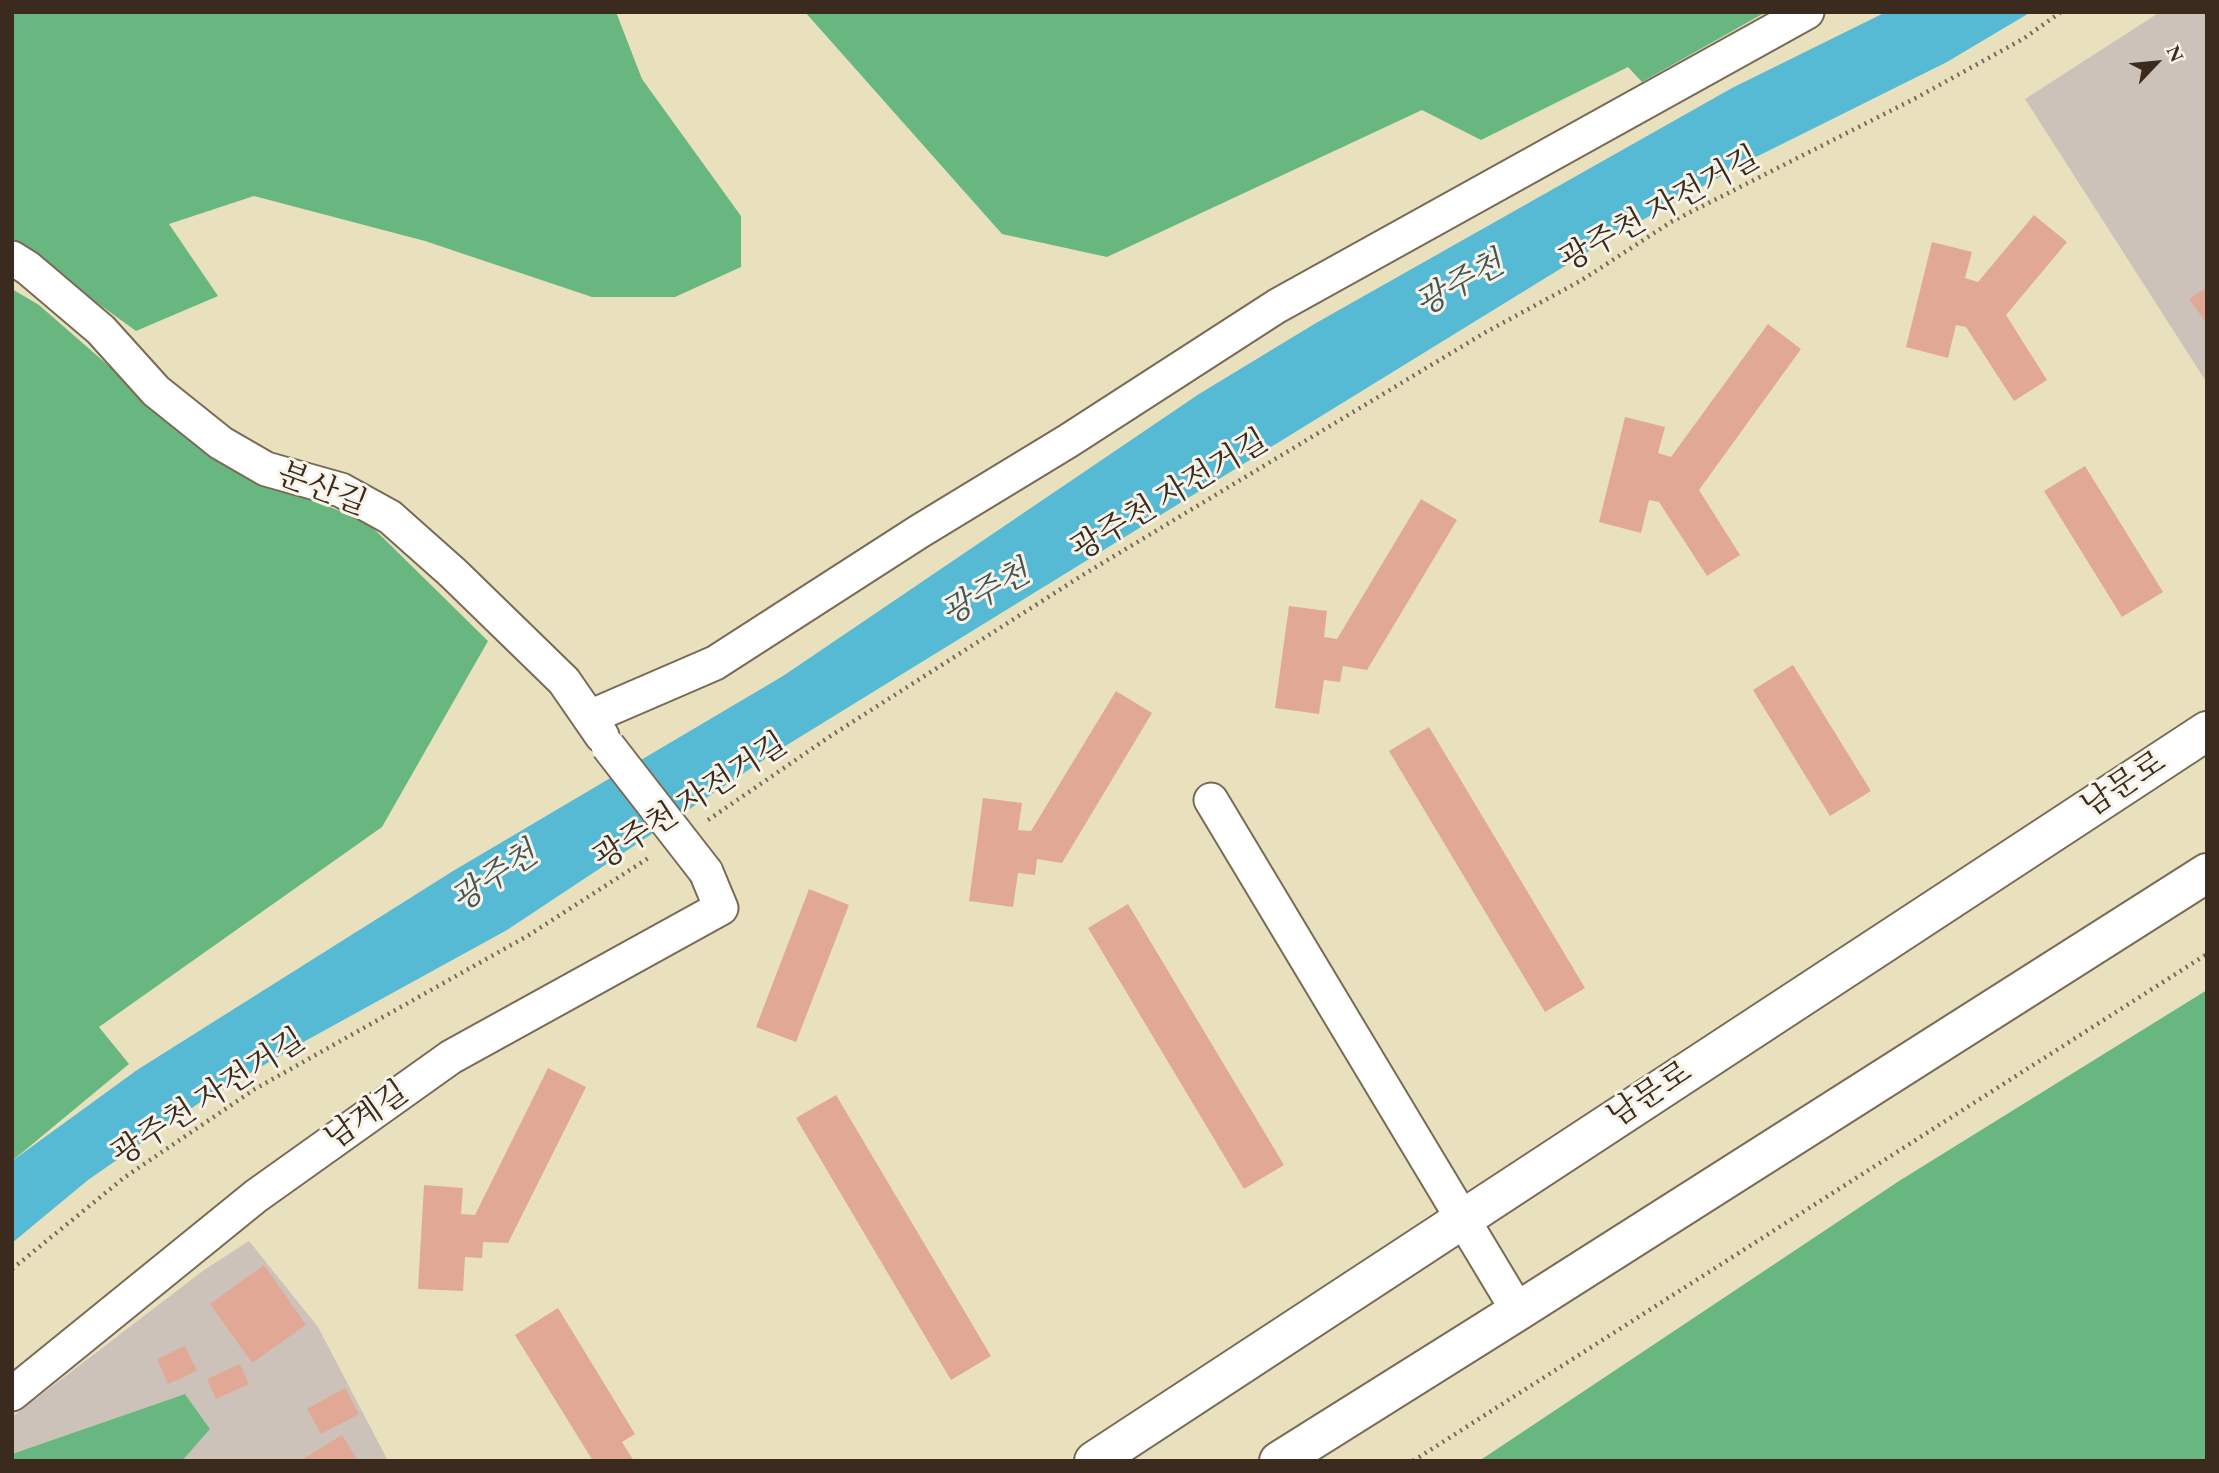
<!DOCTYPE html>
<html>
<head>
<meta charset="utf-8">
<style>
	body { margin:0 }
	#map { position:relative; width:2219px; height:1473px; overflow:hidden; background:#e9e1be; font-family:"EB Garamond",serif }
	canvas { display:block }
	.frame { position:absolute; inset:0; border:14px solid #3b2a1e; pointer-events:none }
	.north { position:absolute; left:2121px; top:28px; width:70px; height:70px; -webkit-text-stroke:5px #f7f3e8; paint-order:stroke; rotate:64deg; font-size:19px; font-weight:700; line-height:28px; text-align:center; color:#3b2a1e }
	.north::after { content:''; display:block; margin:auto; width:24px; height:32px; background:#3b2a1e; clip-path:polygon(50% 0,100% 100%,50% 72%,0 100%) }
</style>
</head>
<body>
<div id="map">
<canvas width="2219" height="1473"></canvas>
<div class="frame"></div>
<div class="north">N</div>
</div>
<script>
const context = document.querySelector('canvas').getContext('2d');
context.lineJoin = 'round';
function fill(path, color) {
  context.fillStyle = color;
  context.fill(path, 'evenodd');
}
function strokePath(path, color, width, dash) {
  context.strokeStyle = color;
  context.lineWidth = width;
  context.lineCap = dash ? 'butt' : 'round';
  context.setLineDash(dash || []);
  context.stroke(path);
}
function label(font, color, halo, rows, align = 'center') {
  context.font = font + ' "EB Garamond","Noto Serif KR",serif';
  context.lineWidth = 6;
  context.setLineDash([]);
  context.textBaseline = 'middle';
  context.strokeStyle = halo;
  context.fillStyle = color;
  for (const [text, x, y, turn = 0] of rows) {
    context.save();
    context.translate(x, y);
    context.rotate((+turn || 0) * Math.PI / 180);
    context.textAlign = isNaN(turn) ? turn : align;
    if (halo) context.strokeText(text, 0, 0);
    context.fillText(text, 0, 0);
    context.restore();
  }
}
const industrial = new Path2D(`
	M2160 12H2207V383L2025 99Z
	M249 1241 318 1327 388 1461H182L210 1429 185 1394 12 1454V1417L204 1270Z`);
const forest = new Path2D(`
	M12 12H616L642 79 741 216V267L675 297H592L425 241 254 196 169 224 218 296 136 331 12 241Z
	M805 12H1766L1642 82 1628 67 1481 140 1422 110 1107 257 1002 234Z
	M12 289 39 305 219 462 367 522 488 641 382 827 99 1027 129 1064 12 1161Z
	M2207 990V1461H1479L1899 1181Z
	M185 1394 210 1429 182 1461H12V1454Z`);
const water = new Path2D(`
	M1886 12H2031L1947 62 1750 160 1612 237 774 753 507 930 307 1040 202 1101 88 1180 12 1243V1161L137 1070 453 871 783 676 1199 394 1316 323 1732 88Z`);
const building = new Path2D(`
	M2034 215 2067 242 2006 315 2047 380 2014 401 1966 327 1956 325 1948 358 1906 347 1932 242 1972 252 1965 278 1978 282Z
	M2207 287V324L2189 299Z
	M1768 324 1801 349 1699 490 1740 555 1707 576 1659 502 1649 500 1641 533 1599 522 1625 417 1665 427 1658 453 1671 457Z
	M2085 466 2163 592 2122 617 2044 491Z
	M1421 499 1457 520 1367 670 1343 666 1340 682 1324 680 1319 714 1275 708 1289 606 1327 611 1324 637 1337 639Z
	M1793 665 1871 791 1830 816 1753 690Z
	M1116 691 1152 713 1062 863 1037 859 1035 875 1018 873 1013 907 969 901 983 798 1022 803 1018 830 1031 831Z
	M1429 727 1585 988 1545 1012 1389 751Z
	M809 889 849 905 796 1042 756 1027Z
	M1128 904 1284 1165 1244 1189 1088 928Z
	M548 1068 586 1087 508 1243 483 1242 482 1258 465 1257 463 1291 418 1289 424 1185 463 1188 461 1214 475 1215Z
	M836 1095 991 1356 951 1380 796 1118Z
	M264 1265 306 1325 252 1363 210 1304Z
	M558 1308 635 1434 622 1442 634 1461H593L515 1335Z
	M185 1346 197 1371 168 1384 157 1359Z
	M240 1364 249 1384 216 1399 207 1379Z
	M345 1388 359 1414 321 1434 307 1409Z
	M342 1435 358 1461H300Z`);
const path = new Path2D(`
	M708 820 832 735 1086 573 1486 332 1582 280 1671 222 1914 99 2023 39 2061 12
	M12 1269 125 1177 255 1089 529 935 650 857
	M1413 1461 2207 954`);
const minor = new Path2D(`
	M12 258 28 268 101 330 156 391 221 443 266 469 341 490 390 517 453 573 564 681 602 736
	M590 717 715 663 920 531 1068 441 1277 306 1807 12
	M1211 800 1518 1311
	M12 1394 256 1196 451 1057 721 908 706 872`);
const primary = new Path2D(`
	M1094 1461 2207 731
	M1279 1461 1518 1311 2207 873`);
const minorBridge = new Path2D(`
	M608 746 706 872`);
const streetNames = [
	["광주천 자전거길",1660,210,-29],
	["분산길",322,490,21],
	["광주천 자전거길",1170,496,-31],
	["남문로",2124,785,-33],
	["광주천 자전거길",691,802,-33],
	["남문로",1650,1095,-33],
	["광주천 자전거길",209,1098,-33],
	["남계길",367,1116,-35]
];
const waterNames = [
	["광주천",1460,285,-29],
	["광주천",986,594,-29],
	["광주천",495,878,-34]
];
fill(industrial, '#ccc2b9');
fill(forest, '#68b781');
fill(water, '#57bad5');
fill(building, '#e1a995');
strokePath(minor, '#786a56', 37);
strokePath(primary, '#786a56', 42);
strokePath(path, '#786a56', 4.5, [2, 5]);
strokePath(minor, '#fff', 33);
strokePath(primary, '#fff', 38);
strokePath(minorBridge, '#786a56', 37, []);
strokePath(minorBridge, '#fff', 33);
label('32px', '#3b2a1e', '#f7f3e8', streetNames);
label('italic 33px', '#435555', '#f7f3e8', waterNames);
</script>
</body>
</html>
